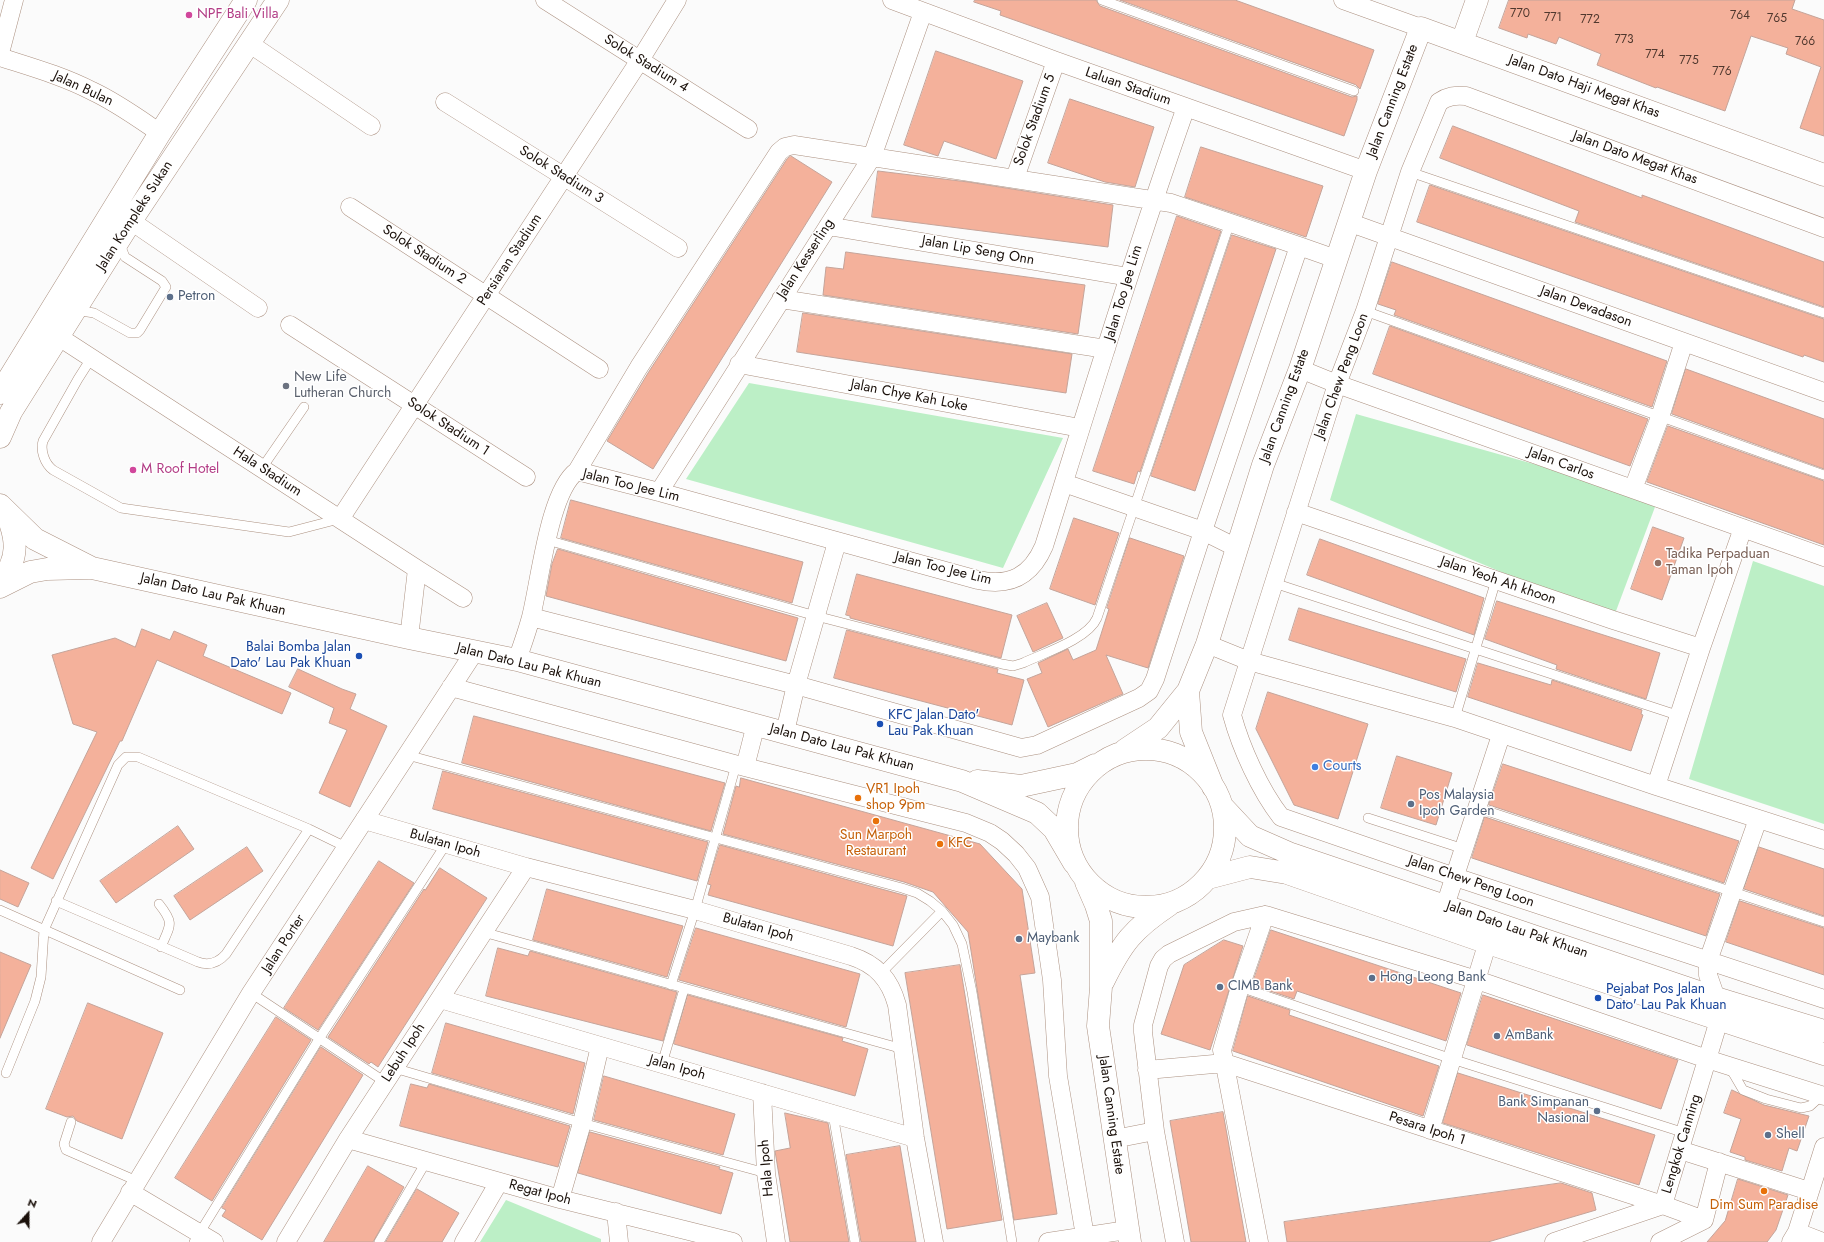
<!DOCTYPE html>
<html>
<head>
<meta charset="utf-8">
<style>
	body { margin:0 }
	#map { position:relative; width:1824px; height:1242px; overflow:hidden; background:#fbfbfb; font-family:Jost,sans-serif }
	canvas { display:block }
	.north { position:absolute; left:8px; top:1194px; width:40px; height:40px; -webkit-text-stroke:3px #fff; paint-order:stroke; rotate:21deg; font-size:11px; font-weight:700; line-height:16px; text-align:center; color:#1a100a }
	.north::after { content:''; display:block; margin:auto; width:14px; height:18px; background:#1a100a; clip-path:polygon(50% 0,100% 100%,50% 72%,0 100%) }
</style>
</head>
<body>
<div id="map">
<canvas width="1824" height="1242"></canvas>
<div class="north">N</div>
</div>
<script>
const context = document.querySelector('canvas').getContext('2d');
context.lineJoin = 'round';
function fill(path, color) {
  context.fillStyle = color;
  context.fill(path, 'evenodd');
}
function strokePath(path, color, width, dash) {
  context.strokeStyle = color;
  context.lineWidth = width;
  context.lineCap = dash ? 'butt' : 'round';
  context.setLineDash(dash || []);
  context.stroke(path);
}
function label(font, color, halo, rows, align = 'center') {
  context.font = font + ' Jost,sans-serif';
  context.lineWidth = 3;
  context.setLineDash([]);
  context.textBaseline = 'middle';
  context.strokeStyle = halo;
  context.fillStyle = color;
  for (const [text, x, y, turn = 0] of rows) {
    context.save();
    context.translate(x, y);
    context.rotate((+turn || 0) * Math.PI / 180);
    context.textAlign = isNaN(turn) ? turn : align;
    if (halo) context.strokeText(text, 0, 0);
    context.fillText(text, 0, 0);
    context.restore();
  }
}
const green = new Path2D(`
	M749 383 1063 438 1003 568 686 479Z
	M1356 414 1658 499 1613 619 1330 500Z
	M1753 561 1824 586V824L1689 779Z
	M506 1200 601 1239V1242H480Z`);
const building = new Path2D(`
	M975 0H1096L1100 6 1352 97 1357 96V100L1344 136 1000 15 1001 11 974 2Z
	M1120 0H1235L1374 50 1360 89 1356 85Z
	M1509 0H1795L1792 9 1824 20V136L1800 128 1821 67 1786 54 1788 48 1751 36 1725 111 1657 87 1656 88 1597 65 1601 54 1559 37 1556 44 1528 34 1527 38 1499 28Z
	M936 51 1023 81 996 159 944 141 938 156 904 145Z
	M1070 99 1154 127 1135 187 1105 182 1048 163Z
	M1453 126 1642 198V195L1824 262V307L1575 222 1579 211 1440 158Z
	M1201 147 1323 186 1306 237 1185 197Z
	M791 156 832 182 653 469 607 441 648 373 787 159Z
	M878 171 968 182 1113 205 1108 247 872 217Z
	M1430 185 1824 319V362L1804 355 1803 357 1417 222Z
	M1177 216 1221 231 1140 472 1138 471 1134 484 1093 471Z
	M1232 235 1276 249 1195 491 1151 476Z
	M846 252 1085 285 1078 334 823 295 826 267 843 269Z
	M1392 262 1667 361 1652 407 1394 315 1396 310 1378 304Z
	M803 313 1072 354 1066 393 797 352Z
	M1390 326 1648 419 1630 466 1373 374Z
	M1686 369 1824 419V469L1672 414Z
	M1668 426 1824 481V545L1647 482Z
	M571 500 803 562 792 603 561 538Z
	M1074 518 1119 533 1095 605 1050 589Z
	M1653 527 1684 538 1662 600 1631 589Z
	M1130 538 1184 556 1148 668 1106 655 1123 694 1048 727 1027 679 1042 673 1038 663 1068 649 1073 660 1096 650 1109 609 1107 608Z
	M1320 539 1484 598 1474 635 1307 575Z
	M558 549 798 618 786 661 546 596 552 564Z
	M857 574 1012 615 1001 658 850 618V616L846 615Z
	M1497 601 1660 653 1646 699 1556 669 1557 665 1485 639Z
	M1047 603 1063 638 1033 652 1017 616Z
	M1299 608 1466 659 1456 692 1289 640Z
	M142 629 170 640 174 631 207 645 203 656 291 693 282 714 157 660 122 741H120L53 879 31 868 97 732 73 724 52 655 115 638 135 647Z
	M847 630 998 669 997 673 1024 680 1012 725 834 678Z
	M1478 663 1551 685 1552 680 1642 710 1641 714 1643 715 1631 751 1468 697Z
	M298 669 342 689 356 694 350 709 387 726 350 807 319 793 347 730 329 723 334 708 289 687Z
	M1268 692 1368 724 1338 819 1294 805 1256 729Z
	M474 716 725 783 711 831 462 763Z
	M1397 756 1452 773 1436 825 1381 808Z
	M1503 764 1739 841 1724 883 1489 805Z
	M443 771 708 842 697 881 433 809Z
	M741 778 980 844 1022 889 1035 973 1020 975 1057 1214 1014 1220 968 932 933 892 904 882 723 834 736 786 739 787Z
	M1485 817 1720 894 1706 936 1472 858Z
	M178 826 194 849 116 903 100 881Z
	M720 845 907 896 893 946 708 895 711 885 708 884Z
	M247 847 263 871 190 920 174 896Z
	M1759 847 1824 869V916L1744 889Z
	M379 861 414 883 318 1030 284 1008Z
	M440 868 487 898 378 1067 371 1062 369 1064 328 1037 424 889 425 890Z
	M0 870 29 883 18 907 0 899Z
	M547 889 683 926 667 977 533 940Z
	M1740 901 1824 928V975L1726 942Z
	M696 928 860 974 846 1027 679 980Z
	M1271 930 1461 993 1446 1041 1297 991 1294 999 1252 985Z
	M1224 940 1243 946 1210 1050 1161 1034 1184 965Z
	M498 948 528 956 530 951 677 992 663 1041 486 996Z
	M0 952 31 965 0 1038Z
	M960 965 1002 1220 947 1229 905 973Z
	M688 995 843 1038 842 1041 868 1049 855 1096 674 1044Z
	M1483 995 1678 1060 1661 1109 1467 1045Z
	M1248 996 1290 1010 1289 1015 1439 1066 1423 1116 1233 1051Z
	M88 1003 163 1033 122 1139 77 1121 73 1116 67 1117 46 1109Z
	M276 1017 311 1040 212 1201 175 1178Z
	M446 1023 585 1063 573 1114 432 1073Z
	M321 1047 363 1075 262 1240 222 1216 226 1210 222 1208Z
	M1458 1073 1655 1135 1639 1185 1443 1123Z
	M604 1076 735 1114 723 1155 594 1120Z
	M411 1084 427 1088 429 1084 570 1126 558 1167 400 1126Z
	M1732 1090 1764 1105 1809 1116 1797 1151 1789 1148 1782 1171 1745 1160V1157L1730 1152 1741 1119 1724 1113Z
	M1223 1112 1246 1242H1191L1170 1121Z
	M785 1113 828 1123 849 1242H790L775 1151 790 1148Z
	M590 1132 720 1167 719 1169 733 1173 721 1214 578 1173Z
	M900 1146 916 1242H861L846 1155Z
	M368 1166 404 1187 373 1242H324Z
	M1738 1179 1788 1195 1776 1230 1767 1242H1707L1725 1221Z
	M1561 1183 1592 1193 1596 1210 1488 1242H1287L1284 1222Z
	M417 1189 459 1213 442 1242H386Z`);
const lane = new Path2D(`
	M1102 0 1354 91
	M1410 172 1824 313
	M75 310 94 313 130 333H137L140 330 166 287 162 281 125 257 119 242
	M1365 311 1824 475
	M92 357 78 379 43 441C40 451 45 464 53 470L121 508 289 532 339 519
	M262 468 304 407
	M547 540 816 616 1002 664 1013 666 1023 663C1044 653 1088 639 1097 618L1230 222
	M1274 583 1680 716
	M1455 718 1496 580
	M407 755 902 888 917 893 930 901 942 911 953 925 962 944 972 992 1012 1242
	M1478 808 1824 922
	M1368 818 1464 849
	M56 901 198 962C209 966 218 963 226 954L309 829
	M159 904C175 924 170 925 161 947
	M0 910 180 990
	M483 932 903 1049
	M881 973 942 911
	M671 985 695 910 736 765
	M1240 987 1452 1059 1685 1133
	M251 993 385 1082
	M662 1064 684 989
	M1729 1066 1743 1090 1766 1099 1801 1108 1810 1106 1822 1095
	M394 1068 582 1123 766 1173
	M6 1073 35 1001 41 977 44 930 118 765 126 757H138L309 829 346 847
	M833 1114 855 1242
	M71 1122 64 1144 66 1150 137 1181
	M194 1242 319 1039 446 844
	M379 1242 426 1162`);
const street = new Path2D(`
	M545 0 748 129
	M892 0 1056 61 1366 171
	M1343 0 1421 28
	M250 44 371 126
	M0 53 14 0
	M0 57C31 67 63 76 92 91 116 102 138 118 160 133
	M445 102 678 248
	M1015 178 1056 61
	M350 207 599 369
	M131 221 258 308
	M1348 222 1824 392
	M828 226 1129 277
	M1824 228 1466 96C1455 95 1448 96 1439 102L1410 172 1365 311 1337 384 1232 715C1241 748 1260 790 1281 817L1455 877 1824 999
	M1299 246 1336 259
	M781 299 1106 349
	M290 325 526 477
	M59 337 417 569 409 638
	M739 364 1080 428
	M1300 369 1337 384 1824 557
	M577 471 659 492 978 580C1010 587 1031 576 1044 546 1090 399 1135 252 1186 107
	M1064 483 1203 531 1237 548
	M1633 489 1660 417 1684 342
	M659 492 872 157 923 12
	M1296 512 1613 620 1701 648
	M340 519 640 60 677 0
	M417 569 463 598
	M1207 644 1249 661 1455 718 1656 786 1824 840
	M517 660C522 646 527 632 531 617 540 582 549 491 577 471L639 367 779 152 785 147 794 145 1171 203 1299 246 1203 531 1155 679 1149 691 1139 698 1037 745 1021 748 796 685 531 617
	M451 687 745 767 966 823 990 833 1002 841 1016 854 1027 868 1040 897 1052 980 1058 1076 1086 1242
	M785 732 796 685 837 542
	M745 767 756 724
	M1656 786 1701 648 1743 528
	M364 820 526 867 695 910 851 956C876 964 890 979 897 1005L915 1138 934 1242
	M1457 912 1445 906 1501 735
	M1716 998 1708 975V961L1758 819
	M440 999 915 1138
	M1147 1070 1225 1063 1663 1205 1704 1220
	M762 1093 766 1173 776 1242
	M1430 1130 1490 935 1489 930
	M348 1139 560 1199 733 1242
	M1114 1139 1155 1131
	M1680 1150 1809 1191
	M130 1192 214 1242
	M560 1199 582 1123 600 1046
	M1663 1205 1719 1020 1722 1008 1721 1007
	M616 1212 619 1242
	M1797 1232 1823 1242
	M101 1242 251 993 475 651
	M286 1242 348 1139 526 867
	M464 1242 499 1182
	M1048 1242 1127 1230
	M1175 1242 1155 1131 1143 1032V1025L1159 966 1163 959 1169 954 1234 922 1265 915 1269 916 1477 980 1707 1059 1824 1096
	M1259 1242 1222 1050 1240 987 1265 915
	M1554 1242 1663 1205
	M1660 1242 1704 1220 1719 1162
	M1791 1242 1797 1232 1824 1147`);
const secondary = new Path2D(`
	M1462 42 1477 0
	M0 393 160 133 246 0
	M0 437 11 412 131 221 278 0
	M0 505 35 539 92 568 409 638 517 660 962 781 1037 813 1054 829 1074 863
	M0 582C20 559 17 538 6 512
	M0 587 30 572 47 569 88 568
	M1067 828a79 79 0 1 1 158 0a79 79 0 1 1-158 0Z
	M1125 750 1158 728 1188 691
	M977 781 1021 786 1077 774 1095 765
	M1213 787 1191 732 1188 691 1207 644 1263 465 1300 369 1366 171 1421 28 1824 175
	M1222 806 1250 836 1291 854 1716 998 1824 1031
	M1208 878 1250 867 1287 873 1488 943 1824 1054
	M1086 882 1096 905 1101 921V987L1098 1026 1130 1242
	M1103 982C1122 943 1133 929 1169 905`);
const markers = [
	[189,15,4,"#d1479c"],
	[170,297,4,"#5c6f8a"],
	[286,386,4,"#6b7280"],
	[133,470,4,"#d1479c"],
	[1658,563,4,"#8d6e63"],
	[359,656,4,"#1a4fb4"],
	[880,724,4,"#1a4fb4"],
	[1315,767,4,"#3f7fe0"],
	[858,798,4,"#e8710a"],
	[1411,804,4,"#5c6f8a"],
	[876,821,4,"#e8710a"],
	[940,844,4,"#e8710a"],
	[1019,939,4,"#5c6f8a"],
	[1372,978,4,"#5c6f8a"],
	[1220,987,4,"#5c6f8a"],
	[1598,998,4,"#1a4fb4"],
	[1497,1036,4,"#5c6f8a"],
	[1597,1111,4,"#5c6f8a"],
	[1768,1135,4,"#5c6f8a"],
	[1764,1191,4,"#e8710a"]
];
const numberNames = [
	["770",1520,14],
	["764",1740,16],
	["771",1553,18],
	["765",1777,19],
	["772",1590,20],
	["773",1624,40],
	["766",1805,42],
	["774",1655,55],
	["775",1689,61],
	["776",1722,72]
];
const hotelNames = [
	["NPF Bali Villa",197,15],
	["M Roof Hotel",141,470]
];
const streetNames = [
	["Solok Stadium 4",646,64,32],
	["Laluan Stadium",1128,87,19],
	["Jalan Dato Haji Megat Khas",1584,87,20],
	["Jalan Bulan",83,89,25],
	["Jalan Canning Estate",1393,101,-69],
	["Solok Stadium 5",1035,120,-70],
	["Jalan Dato Megat Khas",1635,158,20],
	["Solok Stadium 3",561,175,32],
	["Jalan Kompleks Sukan",135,216,-57],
	["Jalan Lip Seng Onn",978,251,10],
	["Solok Stadium 2",424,255,33],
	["Jalan Kesserling",806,259,-57],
	["Persiaran Stadium",510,260,-57],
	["Jalan Too Jee Lim",1124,293,-73],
	["Jalan Devadason",1586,307,20],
	["Jalan Chew Peng Loon",1342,376,-70],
	["Jalan Chye Kah Loke",909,396,11],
	["Jalan Canning Estate",1285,406,-70],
	["Solok Stadium 1",448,427,33],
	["Jalan Carlos",1561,464,20],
	["Hala Stadium",267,472,33],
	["Jalan Too Jee Lim",631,486,14],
	["Jalan Too Jee Lim",943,569,14],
	["Jalan Yeoh Ah khoon",1498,581,19],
	["Jalan Dato Lau Pak Khuan",213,595,13],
	["Jalan Dato Lau Pak Khuan",529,666,14],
	["Jalan Dato Lau Pak Khuan",842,748,15],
	["Bulatan Ipoh",445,844,16],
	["Jalan Chew Peng Loon",1471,882,19],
	["Bulatan Ipoh",758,928,16],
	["Jalan Dato Lau Pak Khuan",1517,930,19],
	["Jalan Porter",284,944,-57],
	["Lebuh Ipoh",404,1053,-57],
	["Jalan Ipoh",677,1068,16],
	["Jalan Canning Estate",1111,1115,82],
	["Pesara Ipoh 1",1427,1129,18],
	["Lengkok Canning",1682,1144,-73],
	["Hala Ipoh",767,1168,-95],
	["Regat Ipoh",540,1193,15]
];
const serviceNames = [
	["Petron",178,297],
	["Pos Malaysia",1419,796],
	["Ipoh Garden",1419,812],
	["Maybank",1027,939],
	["Hong Leong Bank",1380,978],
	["CIMB Bank",1228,987],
	["AmBank",1505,1036],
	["Bank Simpanan",1589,1103,"right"],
	["Nasional",1589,1119,"right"],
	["Shell",1776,1135]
];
const worshipNames = [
	["New Life",294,378],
	["Lutheran Church",294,394]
];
const educationNames = [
	["Tadika Perpaduan",1666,555],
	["Taman Ipoh",1666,571]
];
const transitNames = [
	["Balai Bomba Jalan",351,648,"right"],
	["Dato' Lau Pak Khuan",351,664,"right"],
	["KFC Jalan Dato'",888,716],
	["Lau Pak Khuan",888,732],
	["Pejabat Pos Jalan",1606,990],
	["Dato' Lau Pak Khuan",1606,1006]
];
const shopNames = [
	["Courts",1323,767]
];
const foodNames = [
	["VR1 Ipoh",866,790],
	["shop 9pm",866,806],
	["Sun Marpoh",876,836,"center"],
	["Restaurant",876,852,"center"],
	["KFC",948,844],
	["Dim Sum Paradise",1764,1206,"center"]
];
fill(green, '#bcefc6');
fill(building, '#f4b19b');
strokePath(building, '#c4a49a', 1);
strokePath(lane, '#ac9181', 10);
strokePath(street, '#ac9181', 19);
strokePath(secondary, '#ac9181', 23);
strokePath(lane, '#fff', 9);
strokePath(street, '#fff', 18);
strokePath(secondary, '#fff', 22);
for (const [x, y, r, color] of markers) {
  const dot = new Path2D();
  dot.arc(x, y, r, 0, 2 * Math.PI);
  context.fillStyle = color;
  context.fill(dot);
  strokePath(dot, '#fff', 1.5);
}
label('12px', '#50382e', null, numberNames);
label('14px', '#b23c85', '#fff', hotelNames, 'left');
label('14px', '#1a100a', '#fff', streetNames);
label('14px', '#4e5e75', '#fff', serviceNames, 'left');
label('14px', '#5b616d', '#fff', worshipNames, 'left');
label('14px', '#785e54', '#fff', educationNames, 'left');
label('14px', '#164399', '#fff', transitNames, 'left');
label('14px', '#366cbe', '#fff', shopNames, 'left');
label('14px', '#c56008', '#fff', foodNames, 'left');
</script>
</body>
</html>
